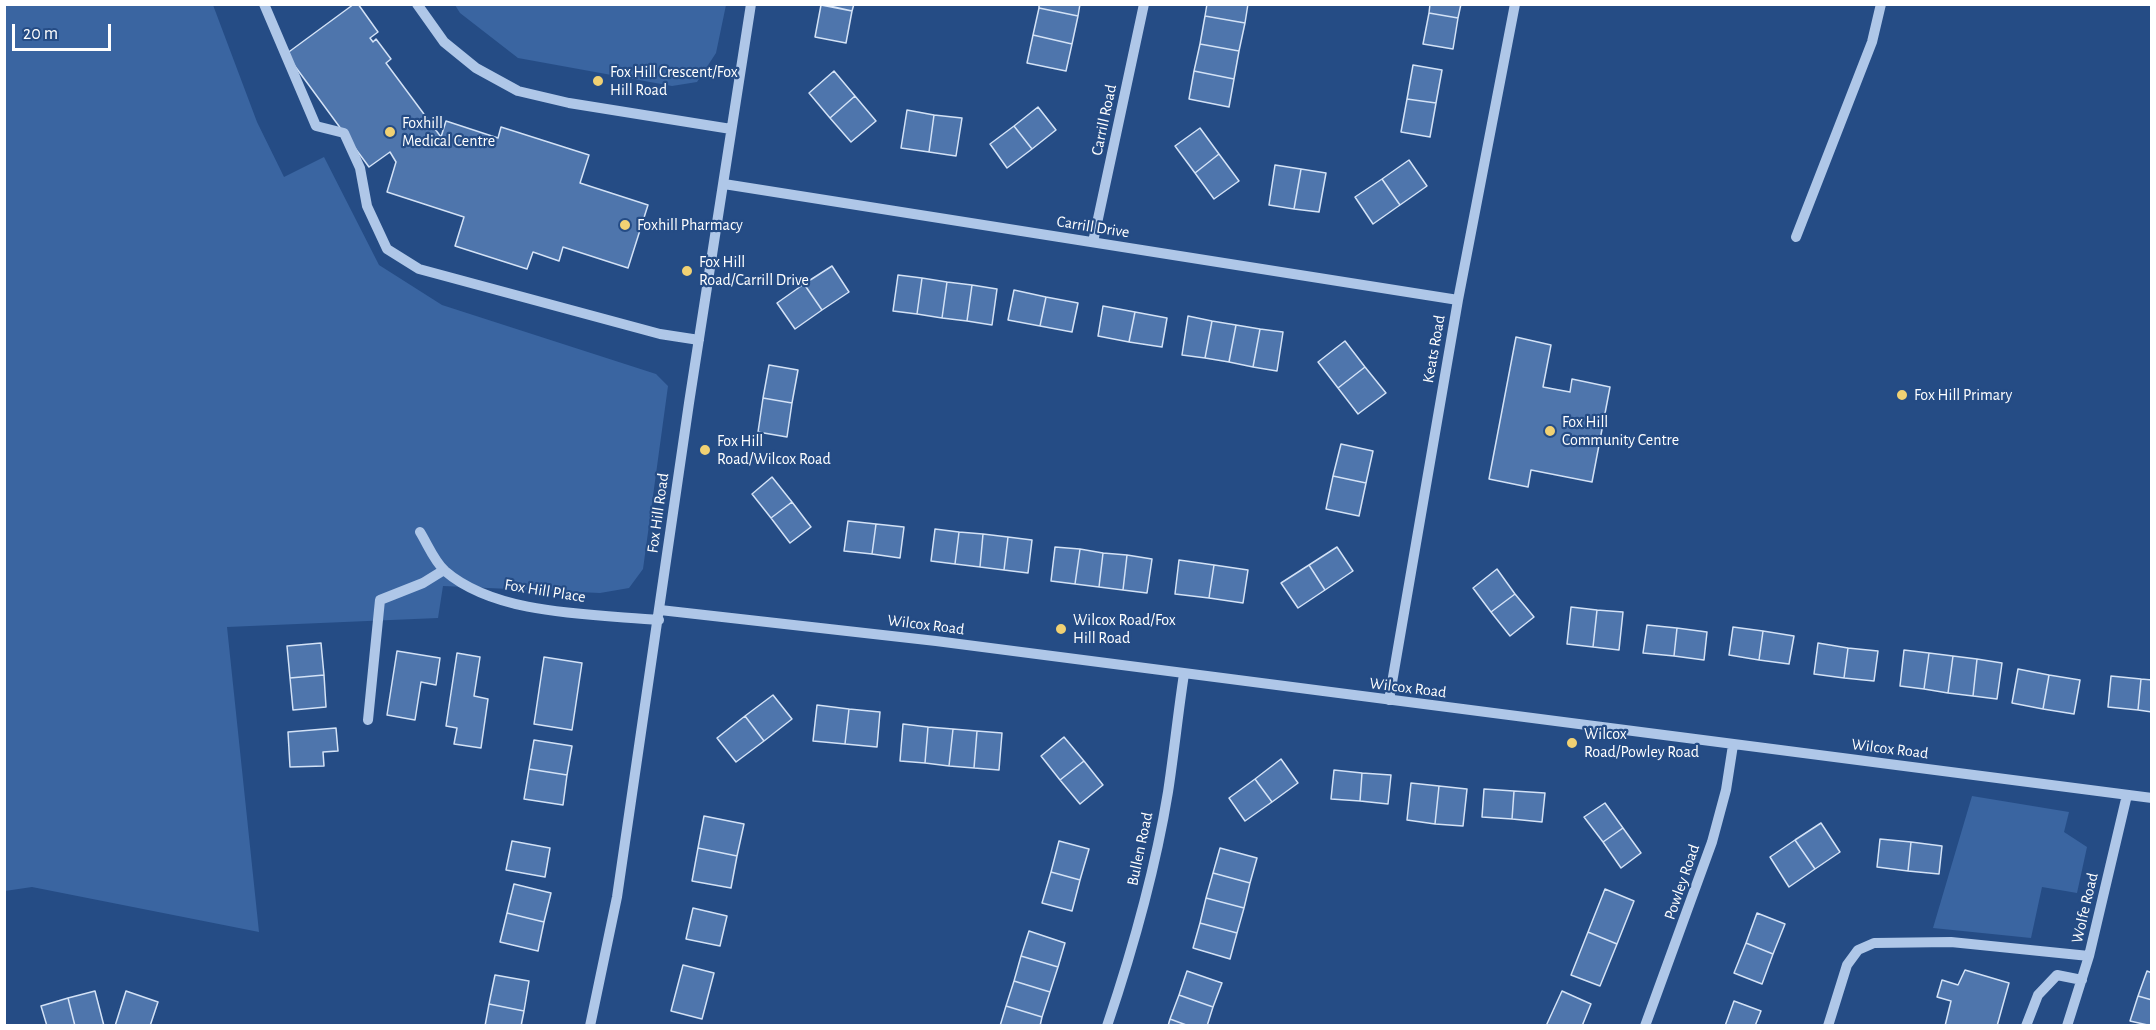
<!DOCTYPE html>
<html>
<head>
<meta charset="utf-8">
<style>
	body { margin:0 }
	#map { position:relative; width:2156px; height:1030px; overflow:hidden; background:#254c85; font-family:"Alegreya Sans",sans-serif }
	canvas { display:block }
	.frame { position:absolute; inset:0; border:6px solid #fff; pointer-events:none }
	.scale { position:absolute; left:12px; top:24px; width:99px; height:27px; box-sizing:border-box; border:3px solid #fff; border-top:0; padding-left:8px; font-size:18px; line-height:21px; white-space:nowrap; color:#fff; -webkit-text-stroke:4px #254c85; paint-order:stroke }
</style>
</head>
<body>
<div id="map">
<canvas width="2156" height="1030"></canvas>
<div class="frame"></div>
<div class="scale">20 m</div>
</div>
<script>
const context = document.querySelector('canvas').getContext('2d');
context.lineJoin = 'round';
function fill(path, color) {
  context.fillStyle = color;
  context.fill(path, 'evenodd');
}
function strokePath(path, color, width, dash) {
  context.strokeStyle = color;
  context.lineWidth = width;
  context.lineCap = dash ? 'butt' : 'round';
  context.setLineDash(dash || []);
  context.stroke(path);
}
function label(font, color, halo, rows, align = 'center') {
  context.font = font + ' "Alegreya Sans",sans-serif';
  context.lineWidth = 4.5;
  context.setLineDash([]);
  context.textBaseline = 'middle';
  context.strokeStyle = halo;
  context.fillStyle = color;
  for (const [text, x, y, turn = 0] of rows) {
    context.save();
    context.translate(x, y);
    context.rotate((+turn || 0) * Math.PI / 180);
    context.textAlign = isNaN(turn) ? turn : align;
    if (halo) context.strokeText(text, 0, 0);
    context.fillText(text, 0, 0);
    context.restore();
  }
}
const green = new Path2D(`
	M5 5H213L257 122 284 177 324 157 379 265 442 305 656 374 668 386 643 569 629 588 600 593 443 586 438 618 227 627 259 932 32 887 5 891Z
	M455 5H726L716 53 697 82 672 86 518 58 460 13Z
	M1972 796 2069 812 2064 832 2087 847 2077 893 2042 887 2031 938 1933 928Z`);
const building = new Path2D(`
	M354 4H358L378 32 370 38 373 42 376 39 391 59 386 63 441 137 446 121 498 138 501 127 589 155 580 183 648 205 628 268 563 247 559 261 533 252 527 269 455 246 464 217 387 192 396 162 390 152 369 167 286 54Z
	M821 4H854L852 11Z
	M1039 4H1080L1078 16 1039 8Z
	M1207 4H1248L1245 23 1205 16Z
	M1430 4H1461L1458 18 1429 13Z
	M821 5 852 11 846 43 815 37Z
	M1039 8 1078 16 1072 44 1033 35Z
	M1429 13 1458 18 1453 49 1423 44Z
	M1205 16 1245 23 1239 51 1200 44Z
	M1033 35 1072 44 1066 71 1027 63Z
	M1200 44 1239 51 1234 79 1194 71Z
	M1413 65 1442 70 1436 103 1407 99Z
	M834 71 855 96 830 118 809 93Z
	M1194 71 1234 79 1229 107 1189 99Z
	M855 96 876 121 851 142 830 118Z
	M1407 99 1436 103 1430 137 1401 132Z
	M1038 107 1056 130 1032 149 1014 126Z
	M907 110 934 115 929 152 901 148Z
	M934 115 962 118 956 156 929 152Z
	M1014 126 1032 149 1007 168 990 144Z
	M1200 128 1219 154 1195 173 1175 146Z
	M1219 154 1239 181 1214 199 1195 173Z
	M1409 160 1427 186 1400 205 1382 179Z
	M1275 165 1301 169 1294 209 1269 205Z
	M1301 169 1326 173 1319 212 1294 209Z
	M1382 179 1400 205 1373 224 1355 197Z
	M832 266 849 292 822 310 804 284Z
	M898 275 922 278 917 314 893 311Z
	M922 278 947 282 942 318 917 314Z
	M947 282 972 285 967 321 942 318Z
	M804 284 822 310 795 329 777 303Z
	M972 285 997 289 992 325 967 321Z
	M1014 290 1046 297 1040 326 1008 320Z
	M1046 297 1078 303 1072 332 1040 326Z
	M1103 306 1135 312 1129 342 1098 336Z
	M1135 312 1167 318 1162 347 1129 342Z
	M1188 316 1212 321 1205 358 1182 355Z
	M1212 321 1236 325 1229 362 1205 358Z
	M1236 325 1260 329 1253 367 1229 362Z
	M1260 329 1283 332 1277 371 1253 367Z
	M1516 337 1551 345 1543 387 1570 392 1572 379 1610 387 1592 482 1531 470 1528 487 1489 479Z
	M1345 341 1365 367 1338 388 1318 362Z
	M769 365 798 370 792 403 763 398Z
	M1365 367 1386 393 1358 414 1338 388Z
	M763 398 792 403 787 437 758 432Z
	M1341 444 1373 451 1366 483 1333 476Z
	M1333 476 1366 483 1359 516 1326 509Z
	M772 477 792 502 771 518 752 494Z
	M792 502 811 527 790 543 771 518Z
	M848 521 876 524 872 554 844 551Z
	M876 524 904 527 900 558 872 554Z
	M935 529 959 532 955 564 931 561Z
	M959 532 983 534 980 567 955 564Z
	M983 534 1008 537 1004 570 980 567Z
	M1008 537 1032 540 1028 573 1004 570Z
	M1055 547 1080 549 1075 584 1051 581Z
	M1337 547 1353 571 1325 590 1309 565Z
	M1080 549 1103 553 1099 587 1075 584Z
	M1103 553 1127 555 1123 590 1099 587Z
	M1127 555 1152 559 1147 593 1123 590Z
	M1179 560 1214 565 1209 598 1175 594Z
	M1214 565 1248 570 1243 603 1209 598Z
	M1309 565 1325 590 1298 608 1281 583Z
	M1497 569 1515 594 1491 612 1473 588Z
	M1515 594 1534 617 1510 636 1491 612Z
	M1571 607 1597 610 1593 647 1567 644Z
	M1597 610 1623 612 1619 650 1593 647Z
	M1647 625 1677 628 1674 656 1643 653Z
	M1733 627 1763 631 1759 660 1729 655Z
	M1677 628 1707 632 1704 660 1674 656Z
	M1763 631 1794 636 1789 664 1759 660Z
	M321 643 324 675 290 678 287 646Z
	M1818 643 1848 648 1844 678 1814 674Z
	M1848 648 1878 651 1874 681 1844 678Z
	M1904 650 1929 653 1924 689 1900 686Z
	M397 651 440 658 436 685 421 682 415 720 387 715Z
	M457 653 480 657 474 696 488 699 481 748 454 744 457 728 446 726Z
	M1929 653 1953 656 1948 693 1924 689Z
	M1953 656 1977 659 1973 696 1948 693Z
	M544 657 582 663 572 730 534 724Z
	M1977 659 2002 663 1997 699 1973 696Z
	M2018 669 2049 675 2043 709 2012 703Z
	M324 675 326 707 293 710 290 678Z
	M2049 675 2080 680 2074 714 2043 709Z
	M2111 676 2141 679 2138 710 2108 707Z
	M2141 679 2152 680V712L2138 710Z
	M773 695 792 719 764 741 745 716Z
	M817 705 849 709 845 744 813 741Z
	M849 709 880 712 877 747 845 744Z
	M745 716 764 741 736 762 717 738Z
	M903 724 928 727 925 763 900 761Z
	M928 727 953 729 949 766 925 763Z
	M336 728 338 751 323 752 324 766 290 767 288 732Z
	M953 729 977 731 974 768 949 766Z
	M977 731 1002 733 999 770 974 768Z
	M1064 737 1084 761 1060 780 1041 756Z
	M534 740 572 746 567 775 529 769Z
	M1281 759 1298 783 1272 802 1255 779Z
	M1084 761 1103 785 1080 804 1060 780Z
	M529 769 567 775 563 805 524 799Z
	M1334 770 1362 773 1360 801 1331 799Z
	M1362 773 1391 775 1388 804 1360 801Z
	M1255 779 1272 802 1245 821 1229 798Z
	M1411 783 1439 786 1435 824 1407 820Z
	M1439 786 1467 789 1463 826 1435 824Z
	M1484 789 1514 791 1512 819 1482 817Z
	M1514 791 1545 793 1542 822 1512 819Z
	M1605 803 1623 828 1603 842 1584 817Z
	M704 816 744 824 737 856 698 848Z
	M1821 823 1840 852 1815 869 1795 840Z
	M1623 828 1641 853 1621 868 1603 842Z
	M1880 839 1911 842 1908 871 1877 867Z
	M1795 840 1815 869 1789 887 1770 857Z
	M512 841 550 848 545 877 506 870Z
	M1059 841 1089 849 1080 880 1051 872Z
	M1911 842 1942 846 1939 874 1908 871Z
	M698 848 737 856 731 888 692 881Z
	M1220 848 1257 858 1250 883 1213 873Z
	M1051 872 1080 880 1072 911 1042 903Z
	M1213 873 1250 883 1244 908 1206 898Z
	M514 884 551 893 544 922 507 913Z
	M1605 889 1634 901 1617 944 1588 932Z
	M1206 898 1244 908 1237 933 1200 923Z
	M693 908 727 916 720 946 686 939Z
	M507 913 544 922 538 951 500 942Z
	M1757 913 1785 924 1773 954 1746 943Z
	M1200 923 1237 933 1230 959 1193 948Z
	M1029 931 1065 943 1058 967 1021 956Z
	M1588 932 1617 944 1600 986 1571 975Z
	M1746 943 1773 954 1762 984 1734 973Z
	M1021 956 1058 967 1050 992 1014 981Z
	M683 965 714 973 702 1019 671 1011Z
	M1965 970 2009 983 1997 1026H1945L1951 1001 1937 997 1942 980 1958 985Z
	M1187 971 1222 983 1213 1007 1179 995Z
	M2147 971 2152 973V1000L2138 996Z
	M495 975 529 981 524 1011 489 1004Z
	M1014 981 1050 992 1042 1017 1006 1006Z
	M95 991 104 1026H75L68 998Z
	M126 991 158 1002 150 1026H115Z
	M1562 991 1591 1004 1582 1026H1546Z
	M1179 995 1213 1007 1207 1026H1189L1170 1019Z
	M2138 996 2152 1000V1026L2130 1021Z
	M68 998 75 1026H47L41 1006Z
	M1734 1001 1761 1011 1755 1026H1725Z
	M489 1004 524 1011 521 1026H485Z
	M1006 1006 1042 1017 1040 1026H1000Z
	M1170 1019 1189 1026H1168Z`);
const minor = new Path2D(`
	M264 4 316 126 344 133 360 168 367 206 387 249 419 269 660 334 699 340
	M417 4 444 42 476 68 518 91 569 103 731 129
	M724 184 1458 300
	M1796 237 1872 42 1881 4
	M1093 242 1144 4
	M420 532C428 545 434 561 445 571 497 616 594 614 659 620
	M660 610 936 641 2152 798
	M1389 700 1458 300 1515 4
	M368 720 380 600 423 583 444 570
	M590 1026 617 897 689 403 751 4
	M1107 1026C1133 949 1155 871 1168 792 1174 753 1178 713 1184 674
	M1645 1026 1712 842 1726 790 1733 745
	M1828 1026 1847 965 1858 950 1874 943 1951 942 2089 956
	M2026 1026 2038 995 2057 975 2082 980
	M2067 1026 2089 956 2127 795`);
const markers = [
	[598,81,6,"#f1d173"],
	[390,132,6,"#f1d173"],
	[625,225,6,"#f1d173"],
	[687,271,6,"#f1d173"],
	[1902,395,6,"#f1d173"],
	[1550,431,6,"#f1d173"],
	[705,450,6,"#f1d173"],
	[1061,629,6,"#f1d173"],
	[1572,743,6,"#f1d173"]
];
const poiNames = [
	["Fox Hill Crescent/Fox",610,72],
	["Hill Road",610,90],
	["Foxhill",402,123],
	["Medical Centre",402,141],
	["Foxhill Pharmacy",637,225],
	["Fox Hill",699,262],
	["Road/Carrill Drive",699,280],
	["Fox Hill Primary",1914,395],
	["Fox Hill",1562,422],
	["Community Centre",1562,440],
	["Fox Hill",717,441],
	["Road/Wilcox Road",717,459],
	["Wilcox Road/Fox",1073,620],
	["Hill Road",1073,638],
	["Wilcox",1584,734],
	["Road/Powley Road",1584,752]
];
const streetNames = [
	["Carrill Road",1104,120,-78],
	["Carrill Drive",1093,227,9],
	["Keats Road",1434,349,-80],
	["Fox Hill Road",658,513,-82],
	["Fox Hill Place",545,591,9],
	["Wilcox Road",926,625,7],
	["Wilcox Road",1408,688,7],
	["Wilcox Road",1890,749,7],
	["Bullen Road",1140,849,-78],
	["Powley Road",1682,882,-71],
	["Wolfe Road",2085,908,-77]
];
fill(green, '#3a65a1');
fill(building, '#4e75ac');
strokePath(building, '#d3e2f6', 1.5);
strokePath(minor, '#afc7e8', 10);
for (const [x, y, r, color] of markers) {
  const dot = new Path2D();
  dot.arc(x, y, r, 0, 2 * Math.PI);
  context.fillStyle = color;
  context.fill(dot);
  strokePath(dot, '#254c85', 2);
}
label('16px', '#fff', '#254c85', poiNames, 'left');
label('16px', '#fff', '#254c85', streetNames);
</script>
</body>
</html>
